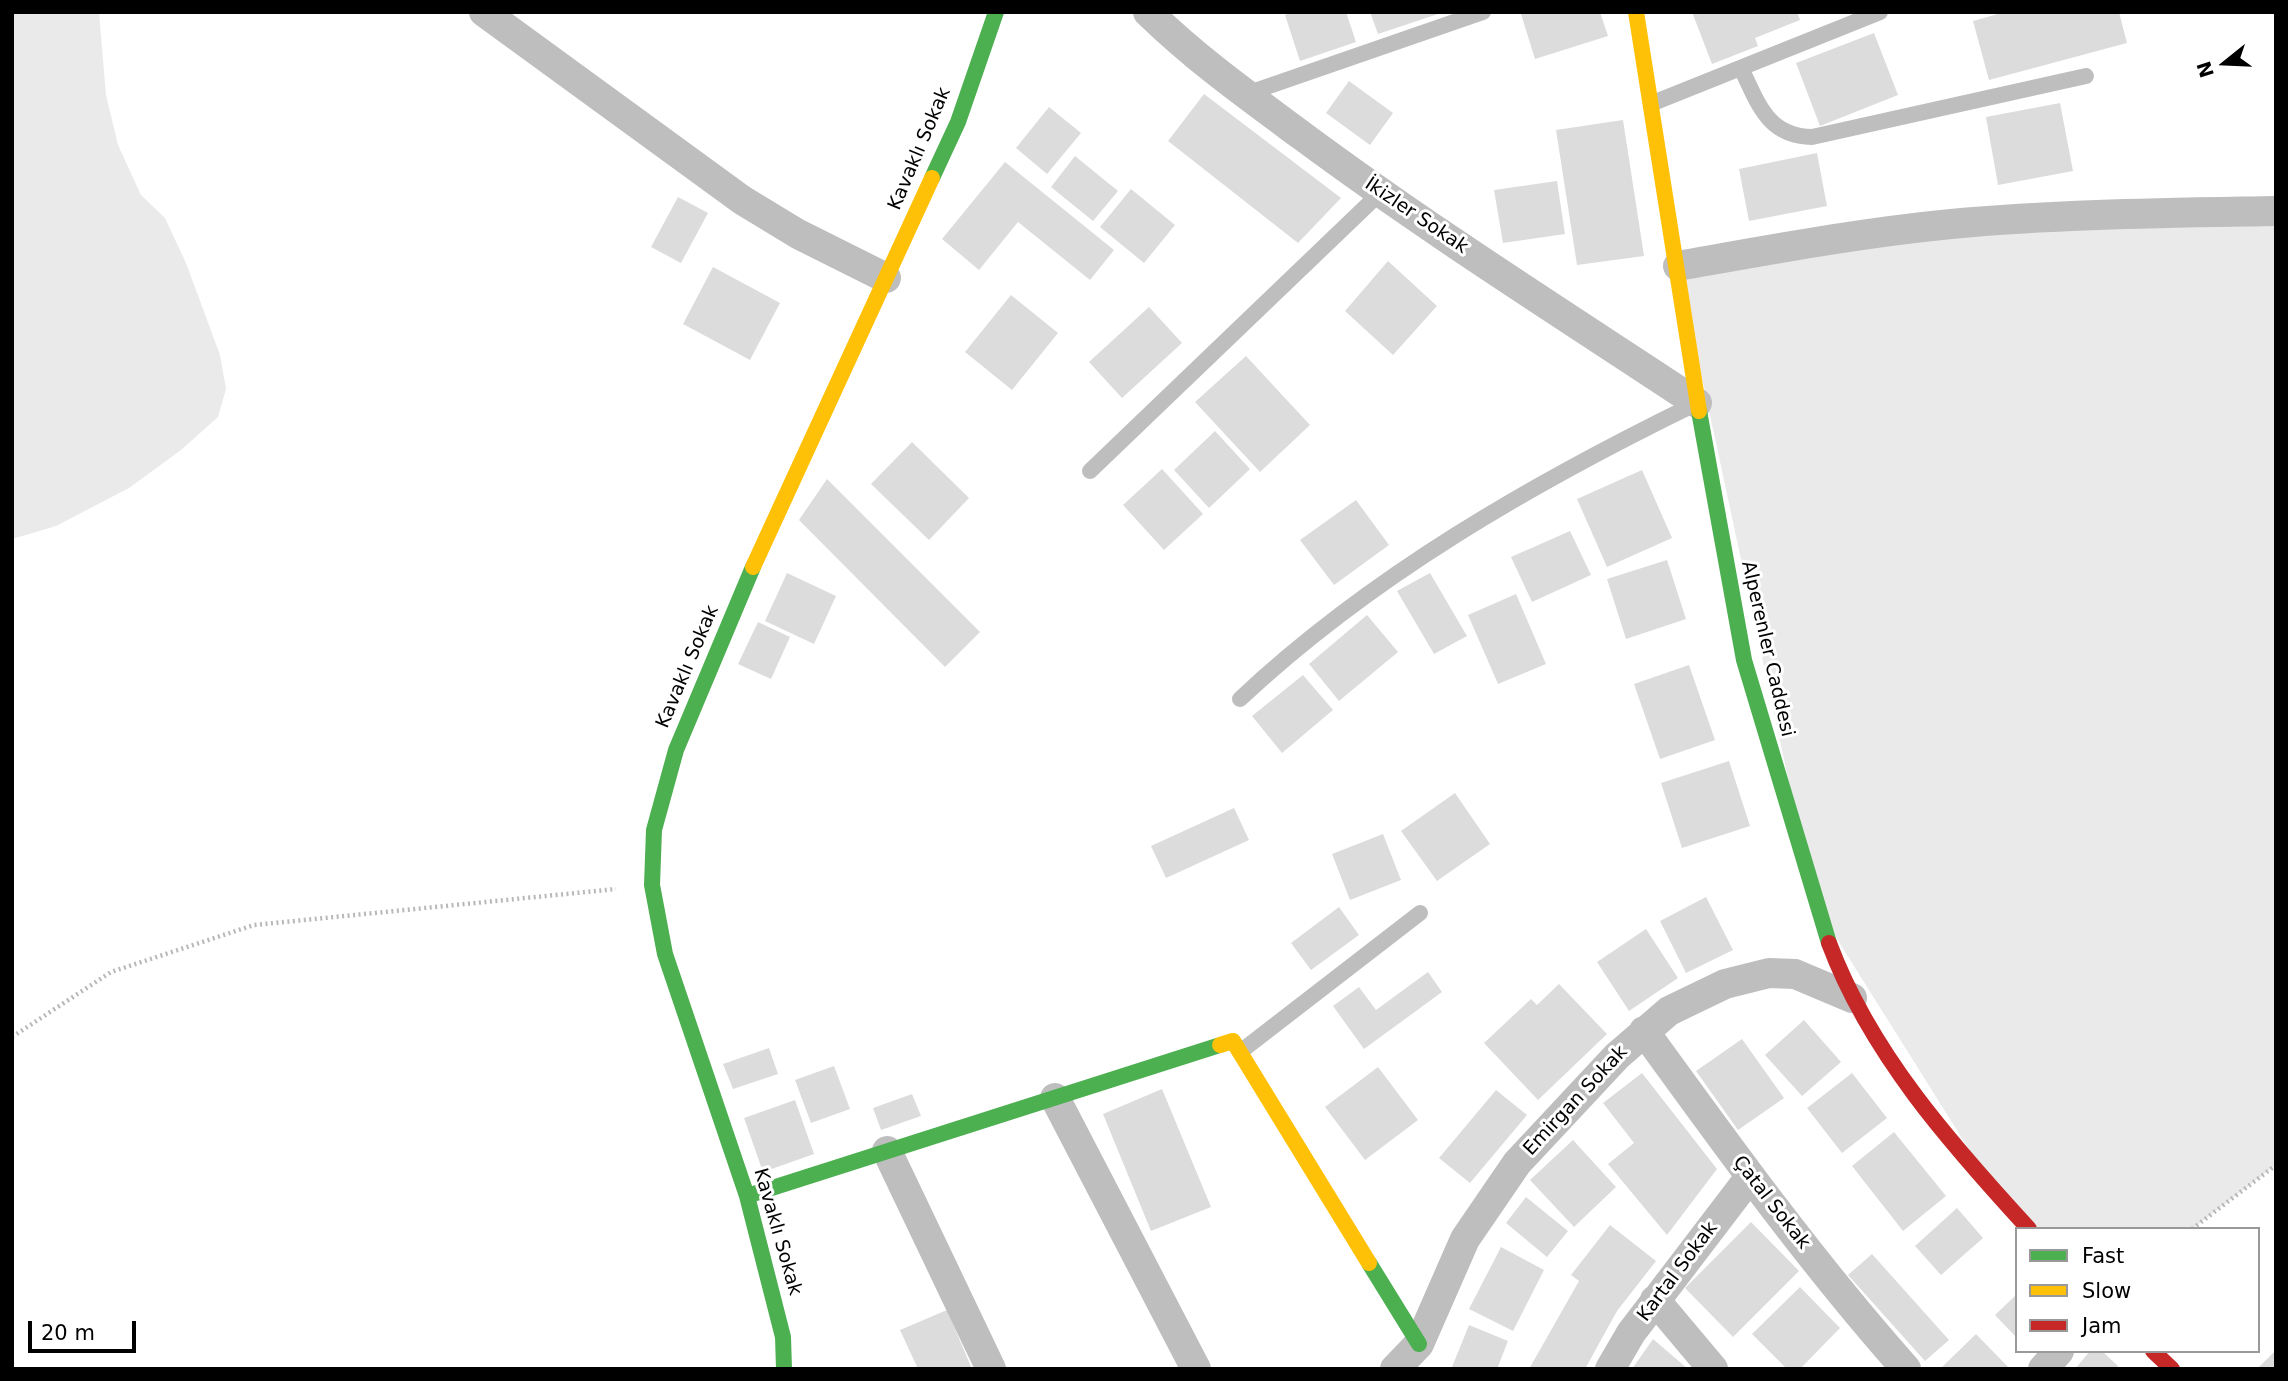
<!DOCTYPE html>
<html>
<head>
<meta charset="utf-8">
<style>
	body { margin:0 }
	#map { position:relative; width:2288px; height:1381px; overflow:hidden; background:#fff; font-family:"DejaVu Sans",sans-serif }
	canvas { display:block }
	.frame { position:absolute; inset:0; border:14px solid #000; pointer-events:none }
	.legend { position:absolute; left:2015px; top:1227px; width:245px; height:126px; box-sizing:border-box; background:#fff; border:2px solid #999; margin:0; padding:9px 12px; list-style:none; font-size:21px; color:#000 }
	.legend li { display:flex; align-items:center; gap:14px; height:35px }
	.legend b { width:35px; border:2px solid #999 }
	.north { position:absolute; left:2190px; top:28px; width:70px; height:70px; -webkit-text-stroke:5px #fff; paint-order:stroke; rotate:252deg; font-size:19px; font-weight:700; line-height:28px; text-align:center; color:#000 }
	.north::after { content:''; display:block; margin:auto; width:24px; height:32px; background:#000; clip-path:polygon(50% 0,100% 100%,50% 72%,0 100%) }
	.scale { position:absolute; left:28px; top:1321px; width:108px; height:32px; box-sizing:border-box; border:4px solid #000; border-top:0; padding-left:9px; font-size:21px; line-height:24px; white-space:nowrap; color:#000; -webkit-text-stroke:5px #fff; paint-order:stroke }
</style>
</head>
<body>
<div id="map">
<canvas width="2288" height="1381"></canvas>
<div class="frame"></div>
<ul class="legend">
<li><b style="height:9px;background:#4caf50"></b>Fast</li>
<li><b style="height:9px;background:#ffc107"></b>Slow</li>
<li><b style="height:9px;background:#c62828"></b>Jam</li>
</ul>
<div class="north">N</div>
<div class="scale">20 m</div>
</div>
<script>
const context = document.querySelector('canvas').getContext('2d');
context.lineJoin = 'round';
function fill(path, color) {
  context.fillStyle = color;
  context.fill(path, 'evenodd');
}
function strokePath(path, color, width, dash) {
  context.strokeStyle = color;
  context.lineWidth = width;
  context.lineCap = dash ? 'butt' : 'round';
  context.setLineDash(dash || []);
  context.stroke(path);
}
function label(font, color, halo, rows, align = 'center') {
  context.font = font + ' "DejaVu Sans",sans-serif';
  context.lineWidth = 6;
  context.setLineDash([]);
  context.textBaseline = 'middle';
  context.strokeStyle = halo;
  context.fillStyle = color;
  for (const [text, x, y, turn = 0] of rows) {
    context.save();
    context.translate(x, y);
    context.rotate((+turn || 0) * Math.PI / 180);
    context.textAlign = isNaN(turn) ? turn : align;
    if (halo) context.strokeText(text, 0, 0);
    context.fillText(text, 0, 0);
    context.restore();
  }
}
const green = new Path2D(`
	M12 12H99L106 95 118 145 141 195 165 218 186 263 220 355 226 389 218 417 181 450 129 488 56 526 12 539Z
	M2276 211V1165L2192 1229H2029L1997 1194 1815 904 1678 266 1814 241Z`);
const building = new Path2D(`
	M1293 12H1346L1356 42 1300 61 1285 15Z
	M1370 12H1441V13L1378 34Z
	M1526 12H1600L1608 36 1535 59 1521 14Z
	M1692 12H1797L1800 20 1755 38 1758 46 1712 64Z
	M2005 12H2119L2127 43 1989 80 1973 21Z
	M1874 33 1898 95 1820 126 1796 63Z
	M1349 81 1393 113 1370 145 1326 113Z
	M1204 94 1341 198 1298 243 1168 141Z
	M2060 103 2073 171 1998 185 1986 117Z
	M1049 107 1081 133 1047 174 1016 148Z
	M1623 120 1644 256 1577 265 1556 130Z
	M1817 153 1827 206 1749 221 1739 169Z
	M1075 156 1118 191 1093 221 1051 187Z
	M1005 162 1114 250 1090 280 1018 222 979 270 942 239Z
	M1557 181 1565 234 1503 243 1494 190Z
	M1131 189 1175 225 1144 263 1100 227Z
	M678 197 708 213 681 263 651 247Z
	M1388 261 1437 306 1393 355 1345 311Z
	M713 267 780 303 750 360 683 324Z
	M1011 295 1058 333 1012 390 965 352Z
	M1149 307 1182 343 1122 398 1089 362Z
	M1246 356 1310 425 1260 472 1195 402Z
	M1215 431 1250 469 1209 508 1174 470Z
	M912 442 969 498 929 540 871 484Z
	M1162 469 1203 514 1164 550 1123 505Z
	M1642 470 1672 538 1607 567 1577 499Z
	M827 479 980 632 945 667 799 520Z
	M1356 500 1389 545 1334 585 1300 540Z
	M1570 531 1591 575 1532 602 1511 557Z
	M1667 560 1686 619 1626 639 1607 579Z
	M787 573 836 596 814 644 765 621Z
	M1430 573 1467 636 1434 654 1397 591Z
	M1516 594 1546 664 1498 684 1468 615Z
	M1367 615 1398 652 1339 701 1309 664Z
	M758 622 790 637 771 679 738 664Z
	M1689 665 1715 740 1660 759 1634 684Z
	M1303 675 1333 710 1282 753 1252 716Z
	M1729 761 1750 826 1682 848 1661 783Z
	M1455 793 1490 844 1437 881 1401 831Z
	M1234 808 1249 840 1166 878 1151 846Z
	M1383 834 1401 880 1350 900 1332 854Z
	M1706 897 1733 950 1686 973 1660 921Z
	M1339 907 1359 935 1311 970 1291 943Z
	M1646 929 1678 978 1629 1011 1597 962Z
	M1428 972 1442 992 1364 1049 1333 1006 1359 987 1376 1010Z
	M1559 984 1607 1034 1538 1100 1484 1043 1531 999 1537 1005Z
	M1804 1020 1841 1062 1802 1096 1765 1055Z
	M1742 1039 1784 1098 1738 1130 1696 1071Z
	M769 1048 778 1074 733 1089 723 1064Z
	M834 1066 850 1109 811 1123 795 1080Z
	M1378 1067 1418 1120 1365 1160 1325 1107Z
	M1642 1073 1717 1169 1667 1235 1608 1164 1634 1143 1603 1103Z
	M1852 1073 1887 1118 1842 1153 1807 1108Z
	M1162 1089 1211 1207 1151 1231 1103 1114Z
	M1496 1090 1527 1115 1470 1183 1439 1158Z
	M912 1094 921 1116 881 1130 873 1108Z
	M795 1100 814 1154 763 1172 744 1118Z
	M1894 1132 1946 1196 1903 1231 1852 1166Z
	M1573 1140 1616 1187 1574 1227 1530 1180Z
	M1526 1197 1568 1231 1547 1257 1506 1223Z
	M1957 1208 1983 1238 1941 1275 1915 1246Z
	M1751 1222 1799 1271 1733 1337 1685 1288Z
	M1610 1225 1656 1261 1617 1311 1585 1369H1529L1579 1281 1571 1275Z
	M1501 1247 1544 1270 1513 1331 1469 1309Z
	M1872 1254 1949 1340 1925 1361 1848 1275Z
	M1800 1287 1840 1328 1800 1369H1787L1752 1334Z
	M2017 1294V1338L1995 1315Z
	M947 1310 972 1369H918L900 1330Z
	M1469 1325 1508 1341 1497 1369 1452 1367Z
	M1976 1334 2010 1369H1940Z
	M1653 1339 1688 1369H1632Z
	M2276 1350V1369H2257Z
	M2090 1351H2102L2118 1366 2116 1369H2075Z`);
const path = new Path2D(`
	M12 1037 111 972 254 925 616 889
	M2192 1229 2276 1165`);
const lane = new Path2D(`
	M1741 68C1758 103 1767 136 1812 137L2086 76
	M1246 94 1483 12
	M1653 103 1880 12
	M1090 471 1380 193
	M1240 699C1372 575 1535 482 1697 403
	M1240 1052 1420 913`);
const street = new Path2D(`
	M484 12 742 200 798 234 886 278
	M1148 12C1195 58 1248 96 1301 135 1429 230 1564 315 1697 403
	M1678 266C1769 250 1859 233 1951 224 2059 214 2168 213 2276 211
	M1644 1031C1728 1147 1811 1262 1906 1369
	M1055 1098 1196 1369
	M887 1151 991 1369
	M1655 1300 1713 1369
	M1395 1369 1419 1344 1465 1239 1517 1163 1617 1056 1669 1011 1725 984 1769 973 1795 974 1852 998
	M1610 1369 1631 1333 1750 1177
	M2043 1369 2059 1351`);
const fast = new Path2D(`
	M932 178 958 122 996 12
	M1699 411 1744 660 1829 943
	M753 567 676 750 654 830 652 885 665 954 747 1196 783 1337 784 1369
	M747 1196 1220 1045
	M1369 1263 1419 1344`);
const slow = new Path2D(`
	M1636 12 1699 411
	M753 567 932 178
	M1220 1045 1233 1041 1369 1263`);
const jam = new Path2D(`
	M1829 943C1870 1053 1951 1144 2029 1229
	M2153 1351 2172 1369`);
const streetNames = [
	["Kavaklı Sokak",920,149,-67],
	["İkizler Sokak",1416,216,34],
	["Alperenler Caddesi",1767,649,77],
	["Kavaklı Sokak",688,667,-67],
	["Emirgan Sokak",1576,1101,-47],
	["Çatal Sokak",1771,1203,52],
	["Kavaklı Sokak",777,1232,74],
	["Kartal Sokak",1678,1272,-53]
];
fill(green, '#eaeaea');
fill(building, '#dcdcdc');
strokePath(path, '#b8b8b8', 4.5, [2, 3.5]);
strokePath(lane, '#bebebe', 16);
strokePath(street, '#bebebe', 30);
strokePath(fast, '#4caf50', 16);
strokePath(slow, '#ffc107', 16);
strokePath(jam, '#c62828', 16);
label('19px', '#000', '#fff', streetNames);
</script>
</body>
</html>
